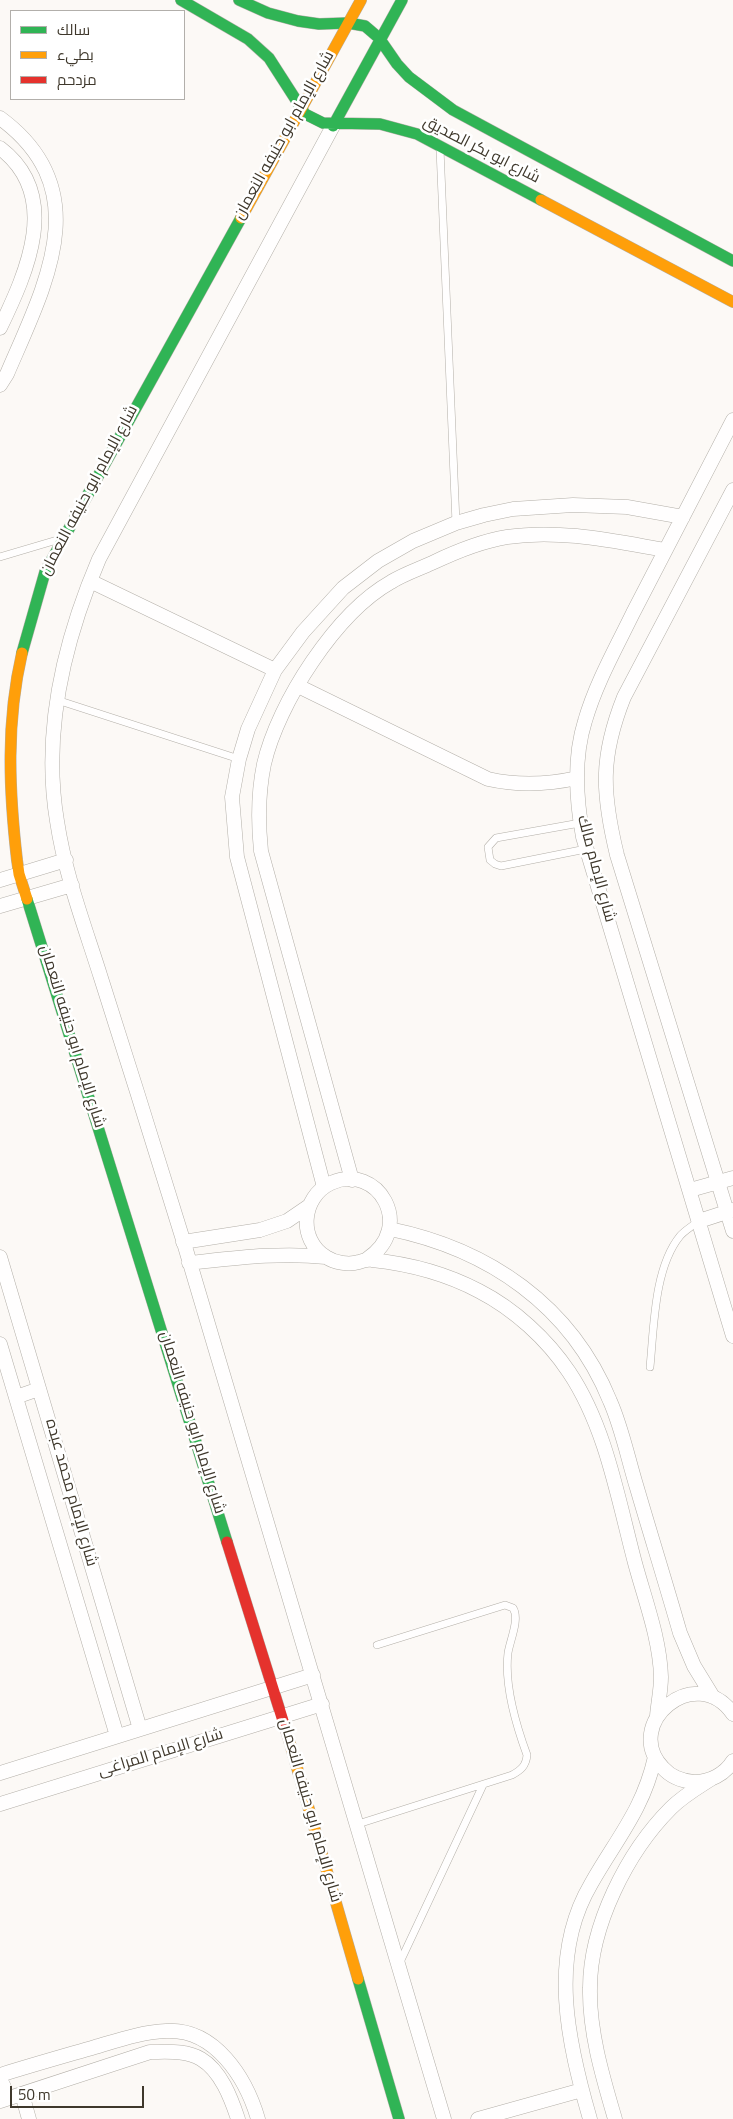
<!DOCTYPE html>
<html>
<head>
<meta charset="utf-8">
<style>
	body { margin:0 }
	#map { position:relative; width:733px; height:2119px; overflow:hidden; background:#fcf9f6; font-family:Georgia,Cairo,serif }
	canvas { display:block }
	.legend { position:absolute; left:10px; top:10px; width:175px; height:90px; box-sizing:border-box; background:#fff; border:1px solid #b2afab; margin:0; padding:6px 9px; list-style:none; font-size:15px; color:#3f382c }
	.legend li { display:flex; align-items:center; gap:10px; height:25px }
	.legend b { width:25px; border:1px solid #b2afab }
	.scale { position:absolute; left:10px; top:2086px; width:134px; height:22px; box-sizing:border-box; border:2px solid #3f382c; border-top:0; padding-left:6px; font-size:15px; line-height:18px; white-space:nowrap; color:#3f382c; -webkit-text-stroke:4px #fff; paint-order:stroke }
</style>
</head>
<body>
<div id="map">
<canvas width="733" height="2119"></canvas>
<ul class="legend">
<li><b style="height:6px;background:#30b455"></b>سالك</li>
<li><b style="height:6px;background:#ff9f0a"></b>بطيء</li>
<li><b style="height:6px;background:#e5322d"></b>مزدحم</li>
</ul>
<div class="scale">50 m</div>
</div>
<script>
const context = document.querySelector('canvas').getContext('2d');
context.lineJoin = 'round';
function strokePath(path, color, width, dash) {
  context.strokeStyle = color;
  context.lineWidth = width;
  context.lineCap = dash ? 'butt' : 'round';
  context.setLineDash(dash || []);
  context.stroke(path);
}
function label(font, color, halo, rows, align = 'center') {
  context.font = font + ' Georgia,Cairo,serif';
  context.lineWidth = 5;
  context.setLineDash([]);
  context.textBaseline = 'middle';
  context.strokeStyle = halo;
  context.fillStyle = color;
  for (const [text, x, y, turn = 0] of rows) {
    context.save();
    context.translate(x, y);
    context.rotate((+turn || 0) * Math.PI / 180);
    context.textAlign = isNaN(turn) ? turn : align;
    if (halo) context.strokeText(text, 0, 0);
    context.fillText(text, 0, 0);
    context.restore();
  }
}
const lane = new Path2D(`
	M440 149 456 523
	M0 557 57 540
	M57 700 239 759
	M580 823 496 838 488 847 490 860 495 864 501 866 586 849
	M650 1367C654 1327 654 1268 680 1236 685 1230 693 1226 698 1221
	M358 1824 512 1775C521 1770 526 1766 527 1755 516 1725 504 1686 508 1653 510 1640 520 1619 513 1608L505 1605 377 1645
	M400 1962 483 1785`);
const street = new Path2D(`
	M0 118C98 190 45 285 7 374L0 385
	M333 126 99 559C64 641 42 731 57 821 65 875 85 927 101 978 129 1066 157 1155 184 1243 271 1535 358 1827 444 2119
	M0 148C62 195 27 272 0 328
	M733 420C700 485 666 548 633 613 616 648 596 683 585 721 573 759 576 799 583 837L733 1336
	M733 490 624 697C600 757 602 793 617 855L733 1231
	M90 581 275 670
	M298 686 488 779C519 786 546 785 577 778
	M0 880 66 860
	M0 906 72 885
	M352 1180 261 851C258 822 258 793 264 764 278 703 336 613 391 582 404 574 419 569 432 563 455 552 482 541 507 537 560 529 613 541 665 550
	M324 1187 237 857 232 797 239 759 248 729 275 670 303 632 343 588 378 561 413 541 456 523 484 515 513 509 573 505 627 507 683 517
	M690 1190 733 1178
	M699 1221 733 1210
	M390 1229C488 1249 571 1305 610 1401 622 1428 628 1459 637 1488 651 1536 666 1584 680 1633L694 1666 713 1697
	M183 1242 260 1230 287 1221 309 1206
	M0 1257 140 1729
	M367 1259C416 1227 378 1162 331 1183 301 1197 298 1240 326 1257 335 1263 349 1265 359 1262 364 1260 367 1259 372 1260 410 1264 445 1273 479 1291 514 1309 547 1339 569 1372 606 1427 618 1499 635 1563 645 1600 660 1639 661 1677 661 1690 658 1703 657 1716
	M189 1263C236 1258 280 1252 326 1257
	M0 1344 117 1736
	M16 1397 39 1389
	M733 1714C696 1661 621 1724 663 1768 671 1777 682 1781 694 1782 710 1782 725 1774 733 1761
	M0 1773 313 1675
	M0 1804 322 1704
	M0 2075C32 2065 64 2056 95 2047 119 2040 142 2032 166 2031 215 2028 246 2078 258 2119
	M0 2079 4 2087 0 2101
	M22 2094 29 2119
	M0 2101 150 2052C167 2052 186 2050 201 2059 221 2071 231 2098 238 2119
	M478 2119 582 2090
	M590 2119C568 2043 548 1957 591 1884 617 1838 643 1810 655 1757
	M615 2119C603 2078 589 2032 590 1988 590 1926 627 1852 671 1808 683 1796 697 1788 711 1779`);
const fast = new Path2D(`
	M181 0 248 39 269 58 305 114 323 123 380 124 417 134 541 200
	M239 0 268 13 298 21 319 24 348 23 365 26 379 38 397 64 409 77 453 110 733 261
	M333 126 402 0
	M22 653 45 572 241 218
	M27 899 227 1542
	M358 1979 399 2119`);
const slow = new Path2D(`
	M541 200 733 302
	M241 218 361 0
	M22 653C6 722 9 790 17 860L19 874 27 899
	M289 1740 358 1979`);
const jam = new Path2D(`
	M227 1542 289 1740`);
const streetNames = [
	["شارع الإمام ابو حنيفه النعمان",285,136,-61],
	["شارع ابو بكر الصديق",481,151,27],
	["شارع الإمام ابو حنيفه النعمان",90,491,-62],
	["شارع الإمام مالك",595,869,75],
	["شارع الإمام ابو حنيفه النعمان",71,1037,73],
	["شارع الإمام ابو حنيفه النعمان",191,1423,73],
	["شارع الإمام محمد عبده",70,1493,74],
	["شارع الإمام المراغى",161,1754,-17],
	["شارع الإمام ابو حنيفه النعمان",309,1811,74]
];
strokePath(lane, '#b3afa8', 8);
strokePath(street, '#b3afa8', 15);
strokePath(fast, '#b3afa8', 12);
strokePath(slow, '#b3afa8', 12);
strokePath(jam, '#b3afa8', 12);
strokePath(lane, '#fffefe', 7);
strokePath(street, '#fffefe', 14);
strokePath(fast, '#30b455', 11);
strokePath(slow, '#ff9f0a', 11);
strokePath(jam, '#e5322d', 11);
label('16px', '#3f382c', '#fff', streetNames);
</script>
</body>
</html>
